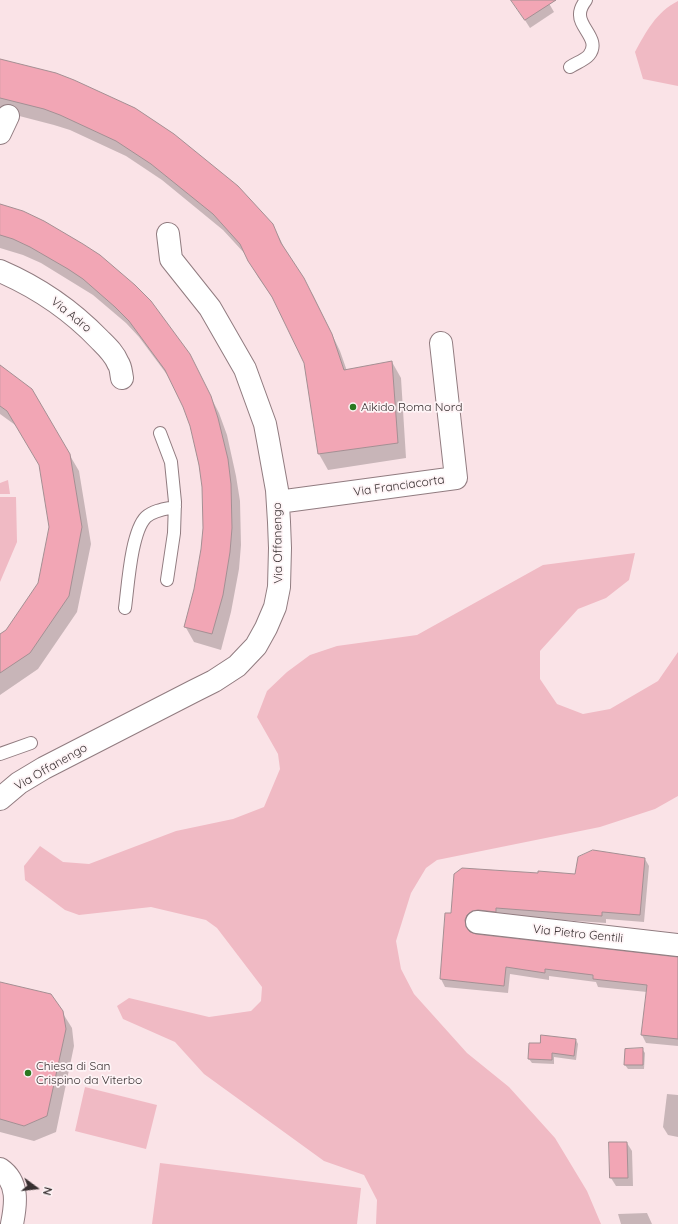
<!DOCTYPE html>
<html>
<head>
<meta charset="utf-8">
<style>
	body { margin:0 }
	#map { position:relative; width:678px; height:1224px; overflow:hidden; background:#fae3e7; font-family:Quicksand,sans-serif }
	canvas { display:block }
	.north { position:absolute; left:16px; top:1168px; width:40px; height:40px; -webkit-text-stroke:3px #fef4f6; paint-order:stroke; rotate:105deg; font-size:11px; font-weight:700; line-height:16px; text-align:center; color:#372f30 }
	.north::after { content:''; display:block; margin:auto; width:14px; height:18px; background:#372f30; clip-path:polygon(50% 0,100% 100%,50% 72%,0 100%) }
</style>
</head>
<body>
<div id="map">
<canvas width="678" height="1224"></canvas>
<div class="north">N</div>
</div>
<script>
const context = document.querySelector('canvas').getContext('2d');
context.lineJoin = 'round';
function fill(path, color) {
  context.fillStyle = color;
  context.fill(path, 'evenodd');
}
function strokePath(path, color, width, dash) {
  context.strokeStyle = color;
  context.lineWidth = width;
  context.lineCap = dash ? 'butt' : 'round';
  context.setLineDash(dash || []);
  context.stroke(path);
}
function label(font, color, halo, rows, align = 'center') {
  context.font = font + ' Quicksand,sans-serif';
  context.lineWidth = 3.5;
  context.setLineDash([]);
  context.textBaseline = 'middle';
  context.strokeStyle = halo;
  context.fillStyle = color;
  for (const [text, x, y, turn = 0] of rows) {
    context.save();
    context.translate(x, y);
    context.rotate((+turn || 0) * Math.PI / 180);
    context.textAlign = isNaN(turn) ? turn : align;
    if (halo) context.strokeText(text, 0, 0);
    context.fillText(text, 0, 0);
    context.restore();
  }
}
const green = new Path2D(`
	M678 1V86L643 79 635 52C646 32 656 12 678 1Z
	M8 480 10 494H0V483Z
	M0 497H16L17 542 0 582Z
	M635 553 629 580 606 598 578 609 540 651V679L557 704 583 714 610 709 658 681 678 652V796L655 809 600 827 437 860 426 868 411 893 396 941 401 969 414 994 467 1053 509 1087 555 1138 587 1191 601 1224H376L377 1200 364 1175 324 1161 204 1074 175 1042 123 1019 117 1006 129 998 209 1017 251 1011 261 1001 262 987 217 928 206 920 151 907 79 915 65 910 25 880 24 866 40 846 63 862 89 864 176 831 233 819 264 807 280 769 278 754 257 717 267 691 287 672 310 655 337 646 417 635 543 565Z
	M85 1087 157 1105 146 1149 75 1131Z
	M160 1163 361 1188 357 1224H152Z`);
const shadow = new Path2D(`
	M512 0H547L554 12 530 28Z
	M0 61 272 224 281 241 287 254 313 295 340 351 347 371 392 362 401 378 406 458 328 470 319 454 305 363 277 304 258 277 246 255 223 230 162 180 126 156 70 130 54 125 0 111Z
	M0 205 189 355 219 413 227 435 236 476 240 501 241 545 239 569 231 612 221 650 194 642 185 626 195 589 202 549 204 528 203 486 191 426 184 407 171 380 139 337 126 323 93 295 41 263 23 255 0 248Z
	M0 366 31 389 79 471 91 544 77 612 38 669 0 695V636L6 631 39 583 50 527 40 465 18 427 0 414Z
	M645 859 649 866 644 922 606 919V923L500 916 471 923 468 929 469 933 475 935 678 958V1046L646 1043 642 1035 647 992 598 987 596 982 549 976V980L510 974 508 993 445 987 441 979 452 914 576 875Z
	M0 983 62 1012 72 1028 74 1046 56 1132 34 1141 0 1132Z
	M576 1040 578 1044 576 1060 554 1057V1064L532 1063 529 1059 530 1044H541Z
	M642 1049 645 1053 644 1069H628L625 1065Z
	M667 1094 678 1095V1137L668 1135 663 1127Z
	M627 1143 632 1151 633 1186H616L611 1178Z
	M647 1213 652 1224H621L618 1214Z`);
const building = new Path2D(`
	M511 0H556L525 20Z
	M0 59 56 73 74 80 135 108 174 134 238 186 273 224 281 243 304 278 332 334 344 370 392 361 398 443 318 454 304 363 272 297 248 261 240 244 213 214 151 164 116 141 60 115 44 109 0 98Z
	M0 204 23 211 44 221 83 244 100 255 135 285 151 301 190 354 211 396 218 418 228 459 231 484 232 528 230 552 223 595 212 634 184 627 194 589 201 549 203 528 202 487 199 465 190 426 183 407 165 370 129 321 115 307 83 279 68 269 30 247 13 239 0 235Z
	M0 365 32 389 70 454 82 527 69 596 30 653 0 673V634L6 630 38 583 49 527 39 465 7 411 0 406Z
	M593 850 645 858 640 915 602 912V916L496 908V912L478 910 472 911 467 915 465 920 466 927 470 932 476 934 678 957V1039L641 1035 647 985 593 979V975L545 969V973L506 967 504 986 440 979 445 913H451L454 874 462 868 538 873V871L575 874 578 857Z
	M0 982 51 994 63 1011 66 1029 47 1116 24 1126 0 1119Z
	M541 1035 576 1039 574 1056 552 1053V1060L528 1059 529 1043H540Z
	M643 1048V1065H624L625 1049Z
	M609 1142H627L628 1178H610Z`);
const service = new Path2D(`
	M570 67C576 63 585 60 589 55 601 40 579 28 580 14 580 9 583 4 586 0
	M160 433 171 462 175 502 174 533 167 580
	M125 608C128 586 131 532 146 517 154 510 165 509 175 507
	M0 754 31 743`);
const minor = new Path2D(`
	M0 133 8 116
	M0 271C37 287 71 310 99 339 106 346 114 353 118 363 121 367 121 373 122 378
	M278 502 456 478 441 343
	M0 799 19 783 44 768 194 691 214 681 237 666 256 646 266 628 275 607 279 587 280 548 279 522 277 490 268 440 265 424 245 369 210 308 171 259 168 234
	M477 922 678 945
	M0 1169C19 1182 16 1204 12 1224`);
const markers = [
	[353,407,4,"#2b7820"],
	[28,1073,4,"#2b7820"]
];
const streetNames = [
	["Via Adro",71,315,39],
	["Via Franciacorta",399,486,-8],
	["Via Offanengo",278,543,-91],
	["Via Offanengo",51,767,-30],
	["Via Pietro Gentili",578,934,6]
];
const poiNames = [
	["Aikido Roma Nord",361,407],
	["Chiesa di San",36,1066],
	["Crispino da Viterbo",36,1080]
];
fill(green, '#f0bac4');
fill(shadow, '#0003');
fill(building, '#f2a6b5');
strokePath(building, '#a48f93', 1);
strokePath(service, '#917c80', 14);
strokePath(minor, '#917c80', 24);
strokePath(service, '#fff', 12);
strokePath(minor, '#fff', 22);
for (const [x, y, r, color] of markers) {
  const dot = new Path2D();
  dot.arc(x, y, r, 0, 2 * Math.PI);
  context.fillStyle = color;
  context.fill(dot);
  strokePath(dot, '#fef4f6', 1.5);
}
label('12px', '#372f30', '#fef4f6', streetNames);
label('12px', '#372f30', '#fef4f6', poiNames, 'left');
</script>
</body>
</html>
